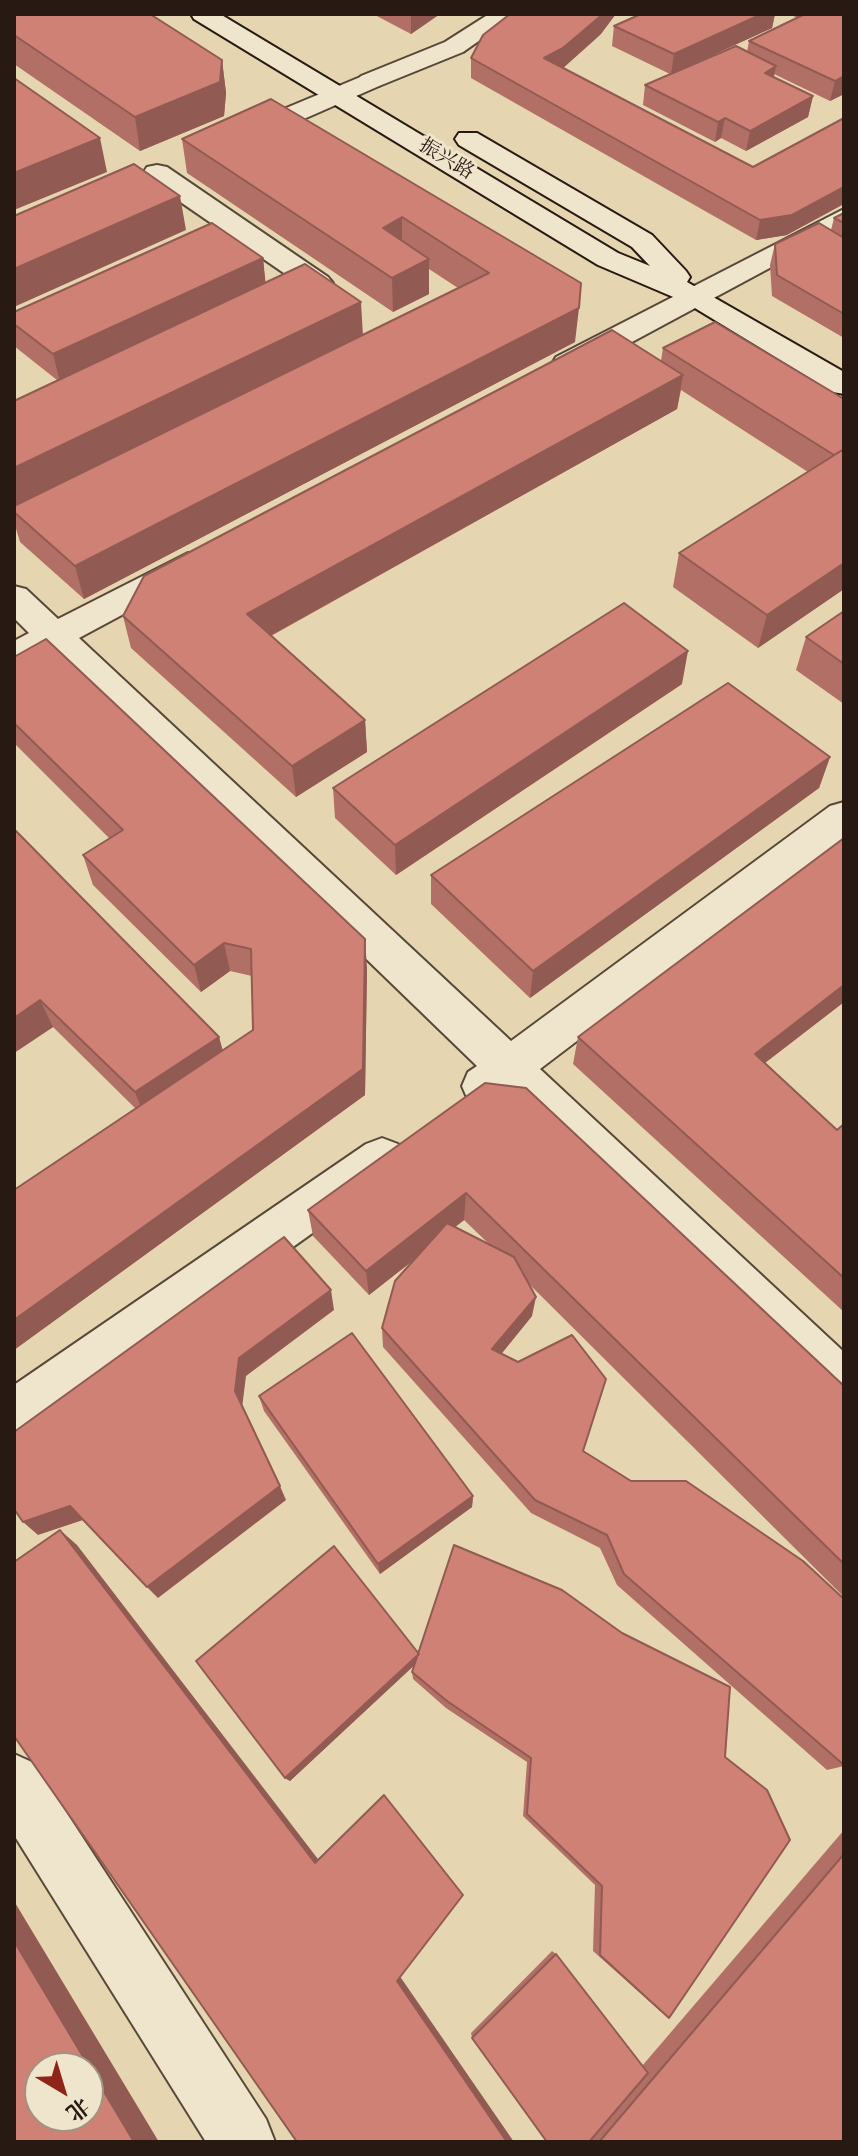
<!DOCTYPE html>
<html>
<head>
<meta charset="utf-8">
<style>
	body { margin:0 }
	#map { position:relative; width:858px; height:2156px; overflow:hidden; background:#e6d5b1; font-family:Cardo,"Noto Serif SC",serif }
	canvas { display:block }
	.frame { position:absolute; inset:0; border:16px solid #291913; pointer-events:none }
	.north { position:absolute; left:24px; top:2052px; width:80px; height:80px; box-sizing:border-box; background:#efe4cc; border:2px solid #a09382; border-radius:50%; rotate:142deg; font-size:22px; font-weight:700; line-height:32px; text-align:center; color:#291913 }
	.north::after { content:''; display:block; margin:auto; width:28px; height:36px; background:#8f2418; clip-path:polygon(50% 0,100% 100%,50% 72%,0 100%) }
</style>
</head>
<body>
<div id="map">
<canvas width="858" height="2156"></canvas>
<div class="frame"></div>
<div class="north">北</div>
</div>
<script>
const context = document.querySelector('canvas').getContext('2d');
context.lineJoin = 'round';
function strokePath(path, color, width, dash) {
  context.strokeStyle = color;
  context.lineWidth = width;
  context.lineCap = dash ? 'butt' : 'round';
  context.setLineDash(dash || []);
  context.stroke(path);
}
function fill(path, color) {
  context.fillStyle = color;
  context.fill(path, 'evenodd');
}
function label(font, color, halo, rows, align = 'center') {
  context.font = font + ' Cardo,"Noto Serif SC",serif';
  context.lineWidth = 6;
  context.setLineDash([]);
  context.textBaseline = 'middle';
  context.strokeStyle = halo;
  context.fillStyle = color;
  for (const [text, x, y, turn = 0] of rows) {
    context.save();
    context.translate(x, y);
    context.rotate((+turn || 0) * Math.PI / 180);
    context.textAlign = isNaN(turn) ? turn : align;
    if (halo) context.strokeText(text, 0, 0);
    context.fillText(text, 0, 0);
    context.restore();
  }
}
const minor = new Path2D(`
	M370 73 379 76 383 81 379 86 249 143H231L227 137 231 131Z
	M157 165 167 167 328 277 333 283C323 297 297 306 281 302L276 296 281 290 297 282 147 179 143 173 147 167Z
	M844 209V228L578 371 567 373 556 371 552 364 556 357Z
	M188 553 200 557 205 565 200 573 79 638 511 1041 830 806 844 802V838L540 1069 844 1352V1410L826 1403 507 1094 484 1105 468 1100 462 1086 468 1072 477 1066 50 653 14 670V641L29 633 14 618V586L26 589 58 619Z
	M382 1138 398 1144 405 1158 398 1172 32 1433 14 1440V1385L366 1144Z
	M14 1754 34 1763 266 2119 275 2142H206L14 1835Z`);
const tertiary = new Path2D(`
	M489 14H517L463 52 379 86H361L357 81 361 76 445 42Z`);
const secondary = new Path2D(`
	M191 14H220L618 253 650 266 632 247 459 145 455 139 459 133H477L652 235 686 271 690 277 687 282 844 372V394L833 392 685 302 598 265 194 19Z`);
const wall = new Path2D(`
	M14 14 222 60 226 93 224 116 140 151 14 64Z
	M373 14H440L411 34Z
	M641 14H775L772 28 695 63 747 52 749 41 797 18 790 14H844V94L830 101 774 74V77L813 96 808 117 746 151 721 138 715 142 643 105 645 85 670 74 612 46 614 26Z
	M601 34 563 68 787 235 756 240 471 78V58Z
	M271 99 575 342 84 599 20 542 14 522V401L57 380 14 346V312L263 258 265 282 363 335 458 288 429 269V294L393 312 187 173 182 139Z
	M844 213V338L772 296 770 265 775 244 831 230 834 218Z
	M663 348 844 399V589L758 648 673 587 679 553 808 472 681 390 677 409 271 636 365 720 367 752 296 797 131 648 123 616 661 361Z
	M844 611V704L796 670 806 637Z
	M14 657 367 968 365 1095 14 1350V1190L136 1109 53 1027 14 1053V829L219 1037 223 1051 253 1030 252 976 230 971 201 992 93 885 83 855 110 839 14 743Z
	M682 684 396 875 335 818 333 788Z
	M830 757 819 788 530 998 431 904V875Z
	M844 838V1002L765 1063 837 1130 844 1124V1312L573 1064 578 1037Z
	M485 1083 844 1386V1597L529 1284 532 1316 501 1354 844 1766 827 1770 617 1585 600 1548 531 1513 383 1347 382 1328 414 1260 369 1295 313 1236 308 1210ZM464 1220 489 1244 455 1227Z
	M259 1396 473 1496 472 1507 380 1574 264 1411Z
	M454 1545 669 2018 659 2010 593 1951 595 1885 523 1816 527 1762 446 1708 413 1679 412 1672 414 1665 290 1781 285 1778 418 1654Z
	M844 1830V2142H547L472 2038 471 2033 552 1951 556 1954 642 2066Z`);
const shadedWall = new Path2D(`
	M411 14H440L411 34Z
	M603 14H616L601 34 562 69 544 58Z
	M762 14H775L772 28 671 74 674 54Z
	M222 60 226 93 224 116 140 151 135 117Z
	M776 66 772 87 765 73Z
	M844 76V94L830 101 835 81Z
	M813 96 808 117 746 151 750 131Z
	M725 118 721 138 715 142 718 122Z
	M100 138 107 172 14 210V173Z
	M844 187V204L787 235 756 240 760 220Z
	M180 196 186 230 14 307V269Z
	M402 217V252L383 228Z
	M263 258 266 287 60 382 53 354Z
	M429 259V294L393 312 392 278Z
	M361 302 363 336 14 507V468Z
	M579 308 575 342 84 599 75 566Z
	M683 375 677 409 252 646 247 614Z
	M844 563V589L758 648 767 615Z
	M688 651 682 684 396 875 395 845Z
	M365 720 367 752 296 797 292 766Z
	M830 757 819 788 530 998 533 971Z
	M365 939 367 968 365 1095 14 1350V1320Z
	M224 943 230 971 201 992 194 965Z
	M844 985V1002L744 1079 755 1054Z
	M40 1000 53 1027 14 1053V1018Z
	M219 1037 226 1064 145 1117 135 1092Z
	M466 1193 464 1220 369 1295 366 1271Z
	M331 1290 334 1310 246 1376 242 1408 235 1391 239 1358Z
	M536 1297 532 1316 490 1368 492 1349Z
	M280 1486 286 1500 158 1598 147 1587Z
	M473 1496 472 1507 380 1574 378 1564Z
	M70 1506 83 1520 38 1535 23 1522Z
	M60 1530 77 1545 321 1863H315Z
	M419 1654V1661L290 1781 285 1778Z
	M14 1901 159 2142H134L14 1941Z
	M399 1975 514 2142H507L397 1981Z`);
const building = new Path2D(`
	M14 14H150L222 60 220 82 135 117 14 35Z
	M510 14H603L563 48 544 58 753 167 844 118V187L792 215 760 220 471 58 483 35Z
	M641 14H762L674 54 614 26Z
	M805 14H844V76L835 81 749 41Z
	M736 46 776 66 765 73 813 96 750 131 725 118 718 122 645 85Z
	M14 78 100 138 14 173Z
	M271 99 581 283 579 308 75 566 14 512V506L489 273 402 217 383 228 429 259 392 278 182 139Z
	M134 164 180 196 14 269V216Z
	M844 213V223L834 218Z
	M212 223 263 258 53 354 14 324V312Z
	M819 223 844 238V314L777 275 775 244Z
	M305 264 361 302 14 468V401Z
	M715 322 844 399V449L834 455 663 348Z
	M612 330 683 375 247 614 365 720 292 766 123 616 144 576Z
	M844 449V563L767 615 679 553Z
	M624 603 688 651 395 845 333 788Z
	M844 611V664L806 637Z
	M46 639 365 939 363 1069 14 1320V1190L253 1030 251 949 224 943 194 965 83 855 123 830 14 723V657Z
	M728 683 830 757 533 971 431 875Z
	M14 829 219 1037 135 1092 40 1000 14 1018Z
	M844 838V985L755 1054 837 1130 844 1124V1278L578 1037Z
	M485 1083 526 1088 844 1386V1564L466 1193 366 1271 308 1210Z
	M447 1223 514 1257 536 1297 492 1349 518 1362 572 1335 606 1379 583 1451 631 1481H686L803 1561 844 1599V1765L624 1574 607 1535 535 1500 382 1328 395 1281Z
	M284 1237 331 1290 239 1358 235 1391 280 1486 147 1587 70 1506 23 1522 14 1509V1432Z
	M352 1333 473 1496 378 1564 259 1396Z
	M60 1530 315 1863 384 1795 463 1895 397 1981 507 2142H297L14 1736V1562Z
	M454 1545 562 1590 622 1633 730 1687 725 1757 767 1790 790 1840 669 2018 600 1955 602 1886 527 1814 531 1758 447 1701 412 1672Z
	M334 1546 419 1654 285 1778 196 1661Z
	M844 1854V2142H599Z
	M14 1941 134 2142H14ZM40 2068H88V2116H40Z
	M556 1954 648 2073 589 2142H547L472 2038Z`);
const farStreetnames = [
	["振兴路",446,160,31]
];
strokePath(minor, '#58483a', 4);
strokePath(tertiary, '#58483a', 4);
strokePath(secondary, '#291913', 4);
fill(minor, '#efe4cc');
fill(tertiary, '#efe4cc');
fill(secondary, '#efe4cc');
fill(wall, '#b26f65');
fill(shadedWall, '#915a52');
fill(building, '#cf8175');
strokePath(building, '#915a52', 2);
label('20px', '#291913', '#efe4cc', farStreetnames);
</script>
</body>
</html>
